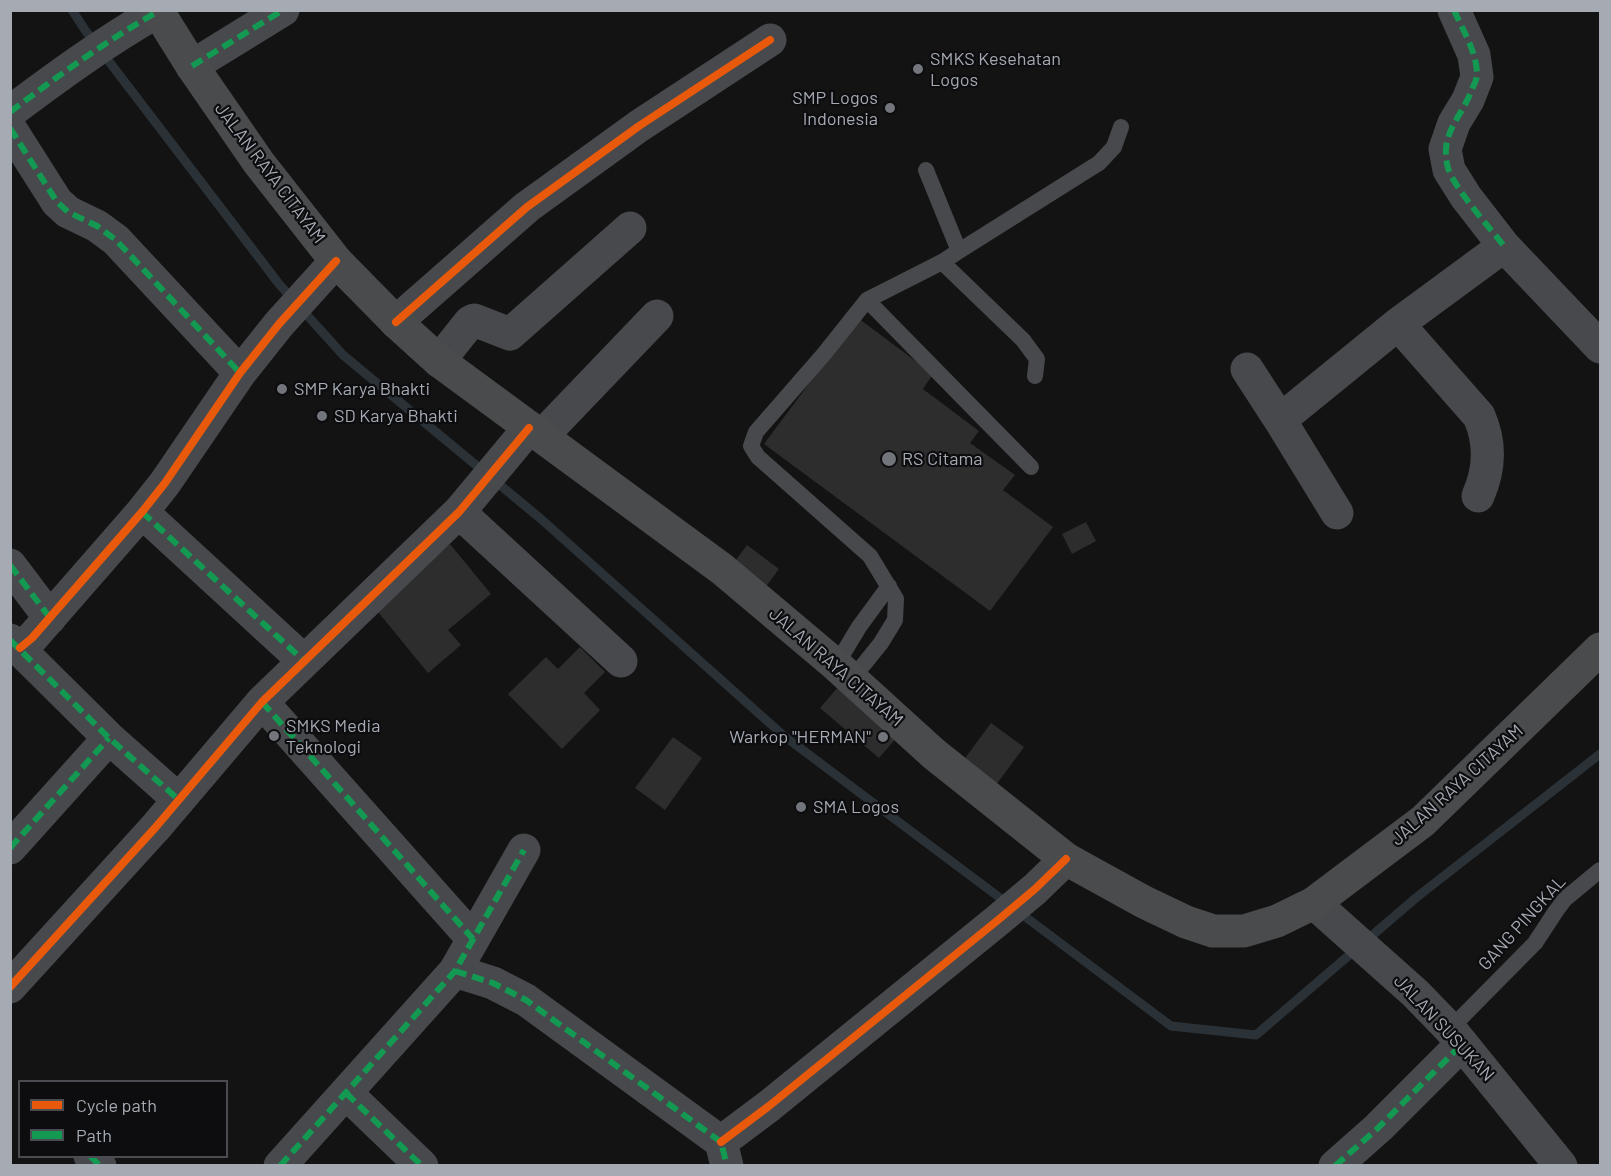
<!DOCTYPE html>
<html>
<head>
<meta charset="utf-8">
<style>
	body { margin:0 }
	#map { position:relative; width:1611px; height:1176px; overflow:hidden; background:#131313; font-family:Barlow,sans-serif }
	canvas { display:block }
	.frame { position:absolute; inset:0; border:12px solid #a5aab3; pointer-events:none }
	.legend { position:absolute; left:18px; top:1080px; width:210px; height:78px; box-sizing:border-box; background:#0d0d0f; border:2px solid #4a4c51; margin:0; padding:8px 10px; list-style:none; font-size:18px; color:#a5aab3 }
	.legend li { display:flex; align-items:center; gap:12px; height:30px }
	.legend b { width:30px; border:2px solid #4a4c51 }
</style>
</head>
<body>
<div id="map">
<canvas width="1611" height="1176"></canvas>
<div class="frame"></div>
<ul class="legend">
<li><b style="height:8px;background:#e8590c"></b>Cycle path</li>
<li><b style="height:8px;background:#139951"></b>Path</li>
</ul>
</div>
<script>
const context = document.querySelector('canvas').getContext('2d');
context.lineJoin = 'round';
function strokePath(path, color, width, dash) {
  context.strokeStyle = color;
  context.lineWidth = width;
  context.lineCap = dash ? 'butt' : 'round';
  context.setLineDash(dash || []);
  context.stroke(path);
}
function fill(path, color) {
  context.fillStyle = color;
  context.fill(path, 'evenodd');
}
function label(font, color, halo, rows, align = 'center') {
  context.font = font + ' Barlow,sans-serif';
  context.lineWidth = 4.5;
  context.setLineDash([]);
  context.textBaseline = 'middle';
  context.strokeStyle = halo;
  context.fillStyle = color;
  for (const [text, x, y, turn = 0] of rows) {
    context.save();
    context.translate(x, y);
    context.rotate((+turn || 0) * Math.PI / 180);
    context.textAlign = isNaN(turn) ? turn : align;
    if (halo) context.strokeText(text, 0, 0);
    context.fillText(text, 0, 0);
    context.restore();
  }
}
const stream = new Path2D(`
	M72 10 85 30 279 284 343 355 541 519 784 736 1171 1026 1256 1035 1417 897 1600 754`);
const building = new Path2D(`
	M858 318 933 374 923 389 979 431 970 443 1015 475 1003 490 1053 527 990 611 764 444Z
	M1086 522 1096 541 1072 554 1062 534Z
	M450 544 491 594 448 630 461 645 428 673 374 607Z
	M747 545 779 569 765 588 733 564Z
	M580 647 605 672 584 693 600 710 562 749 508 694 546 657 558 669Z
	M839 686 898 736 879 758 820 708Z
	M991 723 1024 747 996 785 963 761Z
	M673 737 702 758 665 810 635 788Z`);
const service = new Path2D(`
	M959 251 1099 163 1114 147 1121 127
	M942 262 1023 340 1037 359 1035 376
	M867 300 1031 467
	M836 665 859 627 889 586
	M852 679 881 643 895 620 896 599 870 556 758 457 751 446 756 432 824 354 867 300 942 262 959 251 926 170
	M1450 1029 1535 943 1556 911 1565 899 1600 870`);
const minor = new Path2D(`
	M1454 10 1474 55 1477 77 1468 100 1454 123 1445 149 1449 170 1466 197 1504 246 1600 347
	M192 66 283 10
	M10 112C58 76 106 41 157 12
	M10 128 57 202 68 212 97 226 116 240 240 373
	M396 322 527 207 639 126 770 40
	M1398 324 1479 416C1491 443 1490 469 1478 496
	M439 361 470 322 474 320 510 334 630 228
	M1247 369 1280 420
	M542 436 657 316
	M142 512 304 661
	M459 512 621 661
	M1337 513 1280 420 1398 324 1504 246
	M10 565 50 618
	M10 640 109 738 179 800
	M20 648 32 638 142 512 165 483 240 373 279 324 336 261
	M262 702 473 939
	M10 848 109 738
	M455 971 493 983 526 1000 721 1142 727 1166
	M10 987 155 828 262 702 459 512 529 428
	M346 1093 422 1166
	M721 1142 769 1106 998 920 1035 889 1066 859
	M90 1156 100 1166
	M280 1166 455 971 524 850
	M1335 1166 1378 1128 1462 1044`);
const tertiary = new Path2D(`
	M1314 903 1415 993 1450 1029 1561 1166`);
const primary = new Path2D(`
	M157 10 192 66 259 163 336 261 396 322 439 361 722 569 836 665 934 754 1066 859 1144 902 1186 922 1213 931H1244L1277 921 1314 903 1423 821 1600 649`);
const quiet = new Path2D(`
	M1454 10C1463 31 1477 52 1477 75 1477 80 1473 86 1471 92 1460 119 1439 135 1448 168 1454 188 1490 228 1504 246
	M192 66 283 10
	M10 112C58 76 106 41 157 12
	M10 128 57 202 68 212 97 226 116 240 240 373
	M142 512 304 661
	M10 565 50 618
	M10 640 109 738 179 800
	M262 702 473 939
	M10 848 109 738
	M455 971 493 983 526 1000 721 1142 727 1166
	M346 1093 422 1166
	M90 1156 100 1166
	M280 1166 455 971 524 850
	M1335 1166 1378 1128 1462 1044`);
const cycleway = new Path2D(`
	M396 322 527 207 639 126 770 40
	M20 648 32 638 142 512 165 483 240 373 279 324 336 261
	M10 987 155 828 262 702 459 512 529 428
	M721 1142 769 1106 998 920 1035 889 1066 859`);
const markers = [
	[918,69,6,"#72757b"],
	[890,108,6,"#72757b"],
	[282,389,6,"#72757b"],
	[322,416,6,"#72757b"],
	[889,459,8,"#72757b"],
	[274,736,6,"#72757b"],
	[883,737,6,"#72757b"],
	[801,807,6,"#72757b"]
];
const poiNames = [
	["SMKS Kesehatan",930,59],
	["Logos",930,80],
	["SMP Logos",878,98,"right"],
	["Indonesia",878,119,"right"],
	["SMP Karya Bhakti",294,389],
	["SD Karya Bhakti",334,416],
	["RS Citama",902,459],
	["SMKS Media",286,726],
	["Teknologi",286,747],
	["Warkop \"HERMAN\"",871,737,"right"],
	["SMA Logos",813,807]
];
const streetNames = [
	["JALAN RAYA CITAYAM",270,173,53],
	["JALAN RAYA CITAYAM",836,667,41],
	["JALAN RAYA CITAYAM",1457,785,-42],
	["GANG PINGKAL",1522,923,-48],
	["JALAN SUSUKAN",1444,1028,47]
];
strokePath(stream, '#2b3237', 9);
fill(building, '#2d2d2e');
strokePath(service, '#47494c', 16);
strokePath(minor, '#47494c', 33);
strokePath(tertiary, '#47494c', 33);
strokePath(primary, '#4a4b4d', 33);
strokePath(quiet, '#139951', 6, [12, 6]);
strokePath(cycleway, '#e8590c', 8);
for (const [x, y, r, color] of markers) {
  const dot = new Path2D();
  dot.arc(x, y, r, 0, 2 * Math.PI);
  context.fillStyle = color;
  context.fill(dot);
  strokePath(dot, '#0d0d0f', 2);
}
label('18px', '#a5aab3', '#0d0d0f', poiNames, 'left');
label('18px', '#a5aab3', '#0d0d0f', streetNames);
</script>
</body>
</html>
